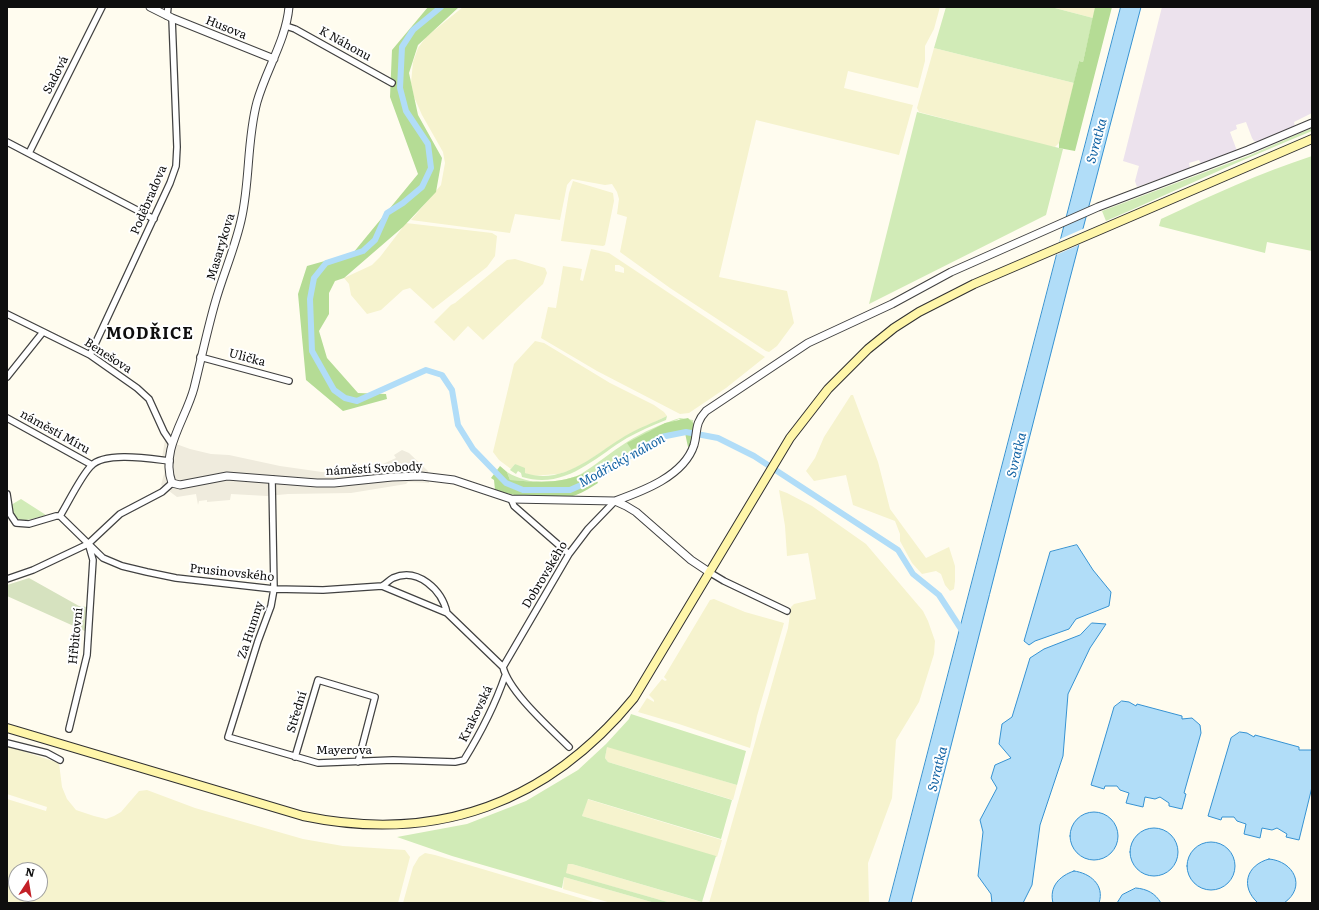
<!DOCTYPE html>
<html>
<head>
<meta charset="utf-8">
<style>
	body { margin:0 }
	#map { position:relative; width:1319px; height:910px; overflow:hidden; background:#fffcef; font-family:Literata,serif }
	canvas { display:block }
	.frame { position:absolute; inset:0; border:8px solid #0e0e0e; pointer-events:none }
	.north { position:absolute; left:8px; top:862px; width:40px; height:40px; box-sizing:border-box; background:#fff; border:1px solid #9f9f9f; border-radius:50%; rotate:12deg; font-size:11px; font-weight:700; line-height:16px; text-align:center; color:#0e0e0e }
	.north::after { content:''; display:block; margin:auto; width:14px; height:18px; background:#c32027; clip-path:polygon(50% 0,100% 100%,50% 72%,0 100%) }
</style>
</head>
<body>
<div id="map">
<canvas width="1319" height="910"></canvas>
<div class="frame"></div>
<div class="north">N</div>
</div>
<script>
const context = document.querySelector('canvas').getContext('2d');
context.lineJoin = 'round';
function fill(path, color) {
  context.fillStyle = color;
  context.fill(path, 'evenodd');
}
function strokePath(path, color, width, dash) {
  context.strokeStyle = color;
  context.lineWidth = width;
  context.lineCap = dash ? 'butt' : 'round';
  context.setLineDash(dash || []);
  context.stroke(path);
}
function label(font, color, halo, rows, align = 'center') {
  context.font = font + ' Literata,serif';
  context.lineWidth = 4;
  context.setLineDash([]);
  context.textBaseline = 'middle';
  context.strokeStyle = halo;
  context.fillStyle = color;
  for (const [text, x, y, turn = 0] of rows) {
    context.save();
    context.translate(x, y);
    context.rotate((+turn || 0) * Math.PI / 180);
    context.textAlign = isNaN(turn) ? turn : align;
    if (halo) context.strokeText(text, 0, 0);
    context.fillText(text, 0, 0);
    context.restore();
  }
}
const industrial = new Path2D(`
	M1162 7H1312V113L1294 122 1295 127 1260 143 1254 141 1252 138 1246 122 1236 125 1237 129 1230 132 1237 151 1201 164 1199 160 1189 163 1190 168 1137 187 1135 181 1139 166 1123 161Z`);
const farmland = new Path2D(`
	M463 7H940L934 29 925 46V61L918 88 848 71 844 88 913 105 899 155 756 120 719 277 787 291 794 323 777 346 769 352 766 351 670 288 620 252 627 217 617 214 619 199 617 192 612 184 605 185 572 179 567 185 560 220 515 214 510 233 411 220 441 185 445 163 443 152 422 115 414 97 411 83 413 62 418 48 426 37Z
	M1051 7H1095L1093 18Z
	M934 48 1074 83 1059 143 1055 147 1044 145 919 112 917 108Z
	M573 181 613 193 614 201 605 245 603 246 561 241 569 193Z
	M406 223 492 233 497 236 495 256 487 267 433 309 410 288 403 290 381 310 367 314 351 295 349 284 344 278 372 265 380 257Z
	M591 249 609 253 765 357 726 388 689 413 680 414 597 371 541 338 548 307 556 308 563 266 582 269 580 280 583 281ZM615 265H619L624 268V273L615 271Z
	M515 259 545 268 547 273 543 284 483 340 468 326 454 341 434 322 451 305 455 303 507 260Z
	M535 341 544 343 610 383 654 405 664 412 667 416 626 436 586 462 569 471 558 474 532 476 525 473 515 464 511 469 499 460 493 452 514 364Z
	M851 395H853L878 462 890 509 926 558 949 547 955 566V581L954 589 950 591 945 585 941 574 936 571 922 574 912 563 900 541V534L895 521 853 505 846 475 814 481 806 471 815 458 824 437Z
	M779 490 787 493 812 506 866 544 923 611 928 621 935 641 934 654 919 702 896 740 892 798 868 863 869 903H709L788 628 791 607 794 604 816 599 808 553 787 556 785 526Z
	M714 599 745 612 784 623 757 716 750 748 679 724 638 712 647 698 654 702V700L649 695 662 679 665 681 667 680 664 677 710 600Z
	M7 746 59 763 62 787 67 799 76 810 94 816 106 819 114 816 121 812 139 791 147 790 195 808 303 839 343 846 405 850 410 857 398 903H7V799L46 811 47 807 7 794ZM16 870H40V894H16Z
	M607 746 737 785 733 800 608 762 605 758Z
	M587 799 722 840 717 857 582 816Z
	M425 853 435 855 597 903H403L413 867 419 857Z
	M568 864H572L705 903H671L565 873Z
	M564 877 655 903H611L563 889Z`);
const green = new Path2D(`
	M946 7H1051L1093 18 1083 62 1079 61 1074 83 934 48Z
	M917 112 1063 149 1046 215 869 304Z
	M1312 128V131C1243 159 1175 191 1106 221L1102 211 1248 156Z
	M1312 156V251L1267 242 1265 253 1159 226 1161 219C1210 196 1260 173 1312 156Z
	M667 416 666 420C653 425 640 431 627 438 594 458 565 490 522 477L521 473 518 471 516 474 510 470 515 464 525 468V473C563 486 595 454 625 436 638 428 653 423 667 416Z
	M680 418 693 420 694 431 679 419 648 432 633 452 595 477 588 471C562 485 538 482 510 480L507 472C528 485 558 486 581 474 597 464 611 452 627 442 643 432 661 424 680 418Z
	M21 499 46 515C30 519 14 528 11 505Z
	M631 714 746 751 737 785 607 747 605 758 608 762 732 800 721 839 588 799 582 816 716 856 702 902 572 864H568L566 873 671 903H655L564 877 562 888 452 856 397 837 467 824 526 801 578 770 606 744 629 719Z`);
const forest = new Path2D(`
	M428 7H459L418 45 409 73 418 115 442 158 436 192 403 227 344 278 335 281 329 293V314L319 331 327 358 358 393 386 394 387 399 343 411 306 380 298 294 307 266 353 253 418 174 390 97 392 50Z
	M1095 7H1112L1075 151 1059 148V143L1079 61 1083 62Z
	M688 418 694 424 693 444 688 447 685 433 661 438 596 479 598 483C591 487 584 492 576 495 555 503 516 497 495 490L494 480 491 478 500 466 507 472 510 480C538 482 562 485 588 471L595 476 633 452 627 443 665 423Z`);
const cemetery = new Path2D(`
	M29 578 79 606 87 607V632L7 596V585Z`);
const plaza = new Path2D(`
	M165 440 190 449 211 454 229 455 280 466 329 473H343L372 469 396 458 394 455 402 450 409 453 428 471 429 483 408 482 406 484 351 493 288 494 267 496 231 494 230 500 207 502V500L199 501 198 505 196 494 177 497 161 485 164 474V464L162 458Z`);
const water = new Path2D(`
	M1121 7H1141L1068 286 911 903H889Z
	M1077 545 1093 570 1111 592 1109 606 1076 619 1069 629 1035 641 1029 645 1024 641 1050 552Z
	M1092 623 1106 624 1090 648 1068 694 1063 756 1040 825 1032 885 1023 903H992L991 894 978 876 983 832 980 820 997 788 991 778 995 765 1011 758 999 744 1002 724 1012 717 1030 658 1044 649 1080 635Z
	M1122 701 1129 702 1136 706 1137 704 1182 716V719L1192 718 1200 725 1201 733 1184 793 1186 794 1182 809 1169 806V803L1160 797 1155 799 1145 797 1143 807 1126 803 1129 793 1120 790 1117 786H1105L1104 789 1091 785 1114 707Z
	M1240 732 1247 733 1254 737 1255 735 1299 747V750H1312V787L1299 840 1286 837 1287 834 1277 828 1272 830 1262 828 1260 838 1244 834 1246 824 1237 821 1234 817H1222L1221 820 1208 816 1231 738Z
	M1070 836a24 24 0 1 1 48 0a24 24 0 1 1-48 0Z
	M1130 852a24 24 0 1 1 48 0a24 24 0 1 1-48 0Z
	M1187 866a24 24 0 1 1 48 0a24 24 0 1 1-48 0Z
	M1269 859C1294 861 1307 887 1284 903H1258C1240 887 1246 865 1269 859Z
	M1074 871C1090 873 1105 885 1099 903H1053C1049 887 1059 876 1074 871Z
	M1136 888C1147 889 1155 893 1161 903H1117L1122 895Z`);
const pier = new Path2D(`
	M1085 228 1081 244 1056 255 1060 239Z`);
const canal = new Path2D(`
	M441 7 413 30 402 47 400 88 406 111 428 144 431 168 422 187 403 203 387 213 375 240 363 251 326 263 314 278 310 299 312 351 334 390 345 398 357 401 426 370 442 375 452 390 458 425 473 449 506 483 523 490H570L588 482 661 437 686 432 718 438 754 456 898 550 913 574 939 595 965 635`);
const minor = new Path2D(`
	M167 16 168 7
	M286 26 295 29 392 83
	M7 142 154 219
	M29 153 102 7
	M7 314 90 355 137 388 149 399 164 432 172 444
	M90 355 170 183 176 166 177 147 172 18
	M200 357 289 381
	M7 377 43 332
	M7 418 92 465
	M272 479 274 589 271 606 258 641 228 737 318 763 393 760 455 762 464 760C480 734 495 705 505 676
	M7 494 10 514 16 523 29 524 56 516H60L103 558 122 566 147 572 176 578 274 589 323 590 382 586 447 613 503 667C509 692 550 728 569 747
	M511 499 514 506 569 554
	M60 516C68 503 81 476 91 466 105 451 152 459 170 461
	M709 572 724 581 787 611
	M7 579 33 570 88 544 120 514 162 492 172 483
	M382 586C386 584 389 580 393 578 418 567 442 590 447 613
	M503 667 569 554 588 529 615 501
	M69 729 87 655 93 560 89 546
	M7 743 47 753 60 760
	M295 757 318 680 375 697 358 762`);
const tertiary = new Path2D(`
	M150 7 172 18 274 59
	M289 7C286 40 266 70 257 102 247 139 250 178 242 216 236 246 223 274 215 303 207 331 201 360 194 388 186 419 160 450 172 483L180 485 227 476 317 483H334L392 477 421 476 454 480 511 499 615 501 626 506 636 512 691 560 709 572
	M615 501C643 491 684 476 694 445 698 431 694 424 706 411L808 343 892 304 951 272 1098 207 1248 150 1312 123`);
const secondary = new Path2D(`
	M7 728 303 816C437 844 548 803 634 698L790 438 828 389 868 349 894 328 919 312 974 284 1312 139`);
const streetNames = [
	["Husova",226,28,22],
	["K Náhonu",345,44,29],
	["Sadová",56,75,-63],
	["Poděbradova",149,200,-67],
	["Masarykova",221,247,-73],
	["Benešova",108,356,33],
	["Ulička",247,358,15],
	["náměstí Míru",55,432,29],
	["náměstí Svobody",374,469,-3],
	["Prusinovského",232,573,6],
	["Dobrovského",545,575,-59],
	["Za Humny",251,630,-72],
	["Hřbitovní",76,636,-84],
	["Střední",297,712,-73],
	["Krakovská",476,714,-64],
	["Mayerova",344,750]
];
const waterNames = [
	["Svratka",1097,141,-75],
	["Svratka",1017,455,-76],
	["Modřický náhon",622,461,-29],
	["Svratka",938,769,-76]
];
const districtNames = [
	["MODŘICE",150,334]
];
fill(industrial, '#ece2ed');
fill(farmland, '#f6f3ce');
fill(green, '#d1ebb7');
fill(forest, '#b5dc95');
fill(cemetery, '#d6e2bf');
fill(plaza, '#efebdd');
fill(water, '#b1ddf8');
strokePath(water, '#3692d2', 1);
fill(pier, '#fffcef');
strokePath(canal, '#b1ddf8', 6);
strokePath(minor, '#414141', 8);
strokePath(tertiary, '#414141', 9);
strokePath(secondary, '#303030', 10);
strokePath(minor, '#fff', 5.5);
strokePath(tertiary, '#fff', 7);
strokePath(secondary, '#fff6aa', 8);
label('12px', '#0e0e0e', '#fff', streetNames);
label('italic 13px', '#1263a4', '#fff', waterNames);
context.letterSpacing = '1px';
label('bold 16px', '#0e0e0e', '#fff', districtNames);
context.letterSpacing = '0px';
</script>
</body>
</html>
